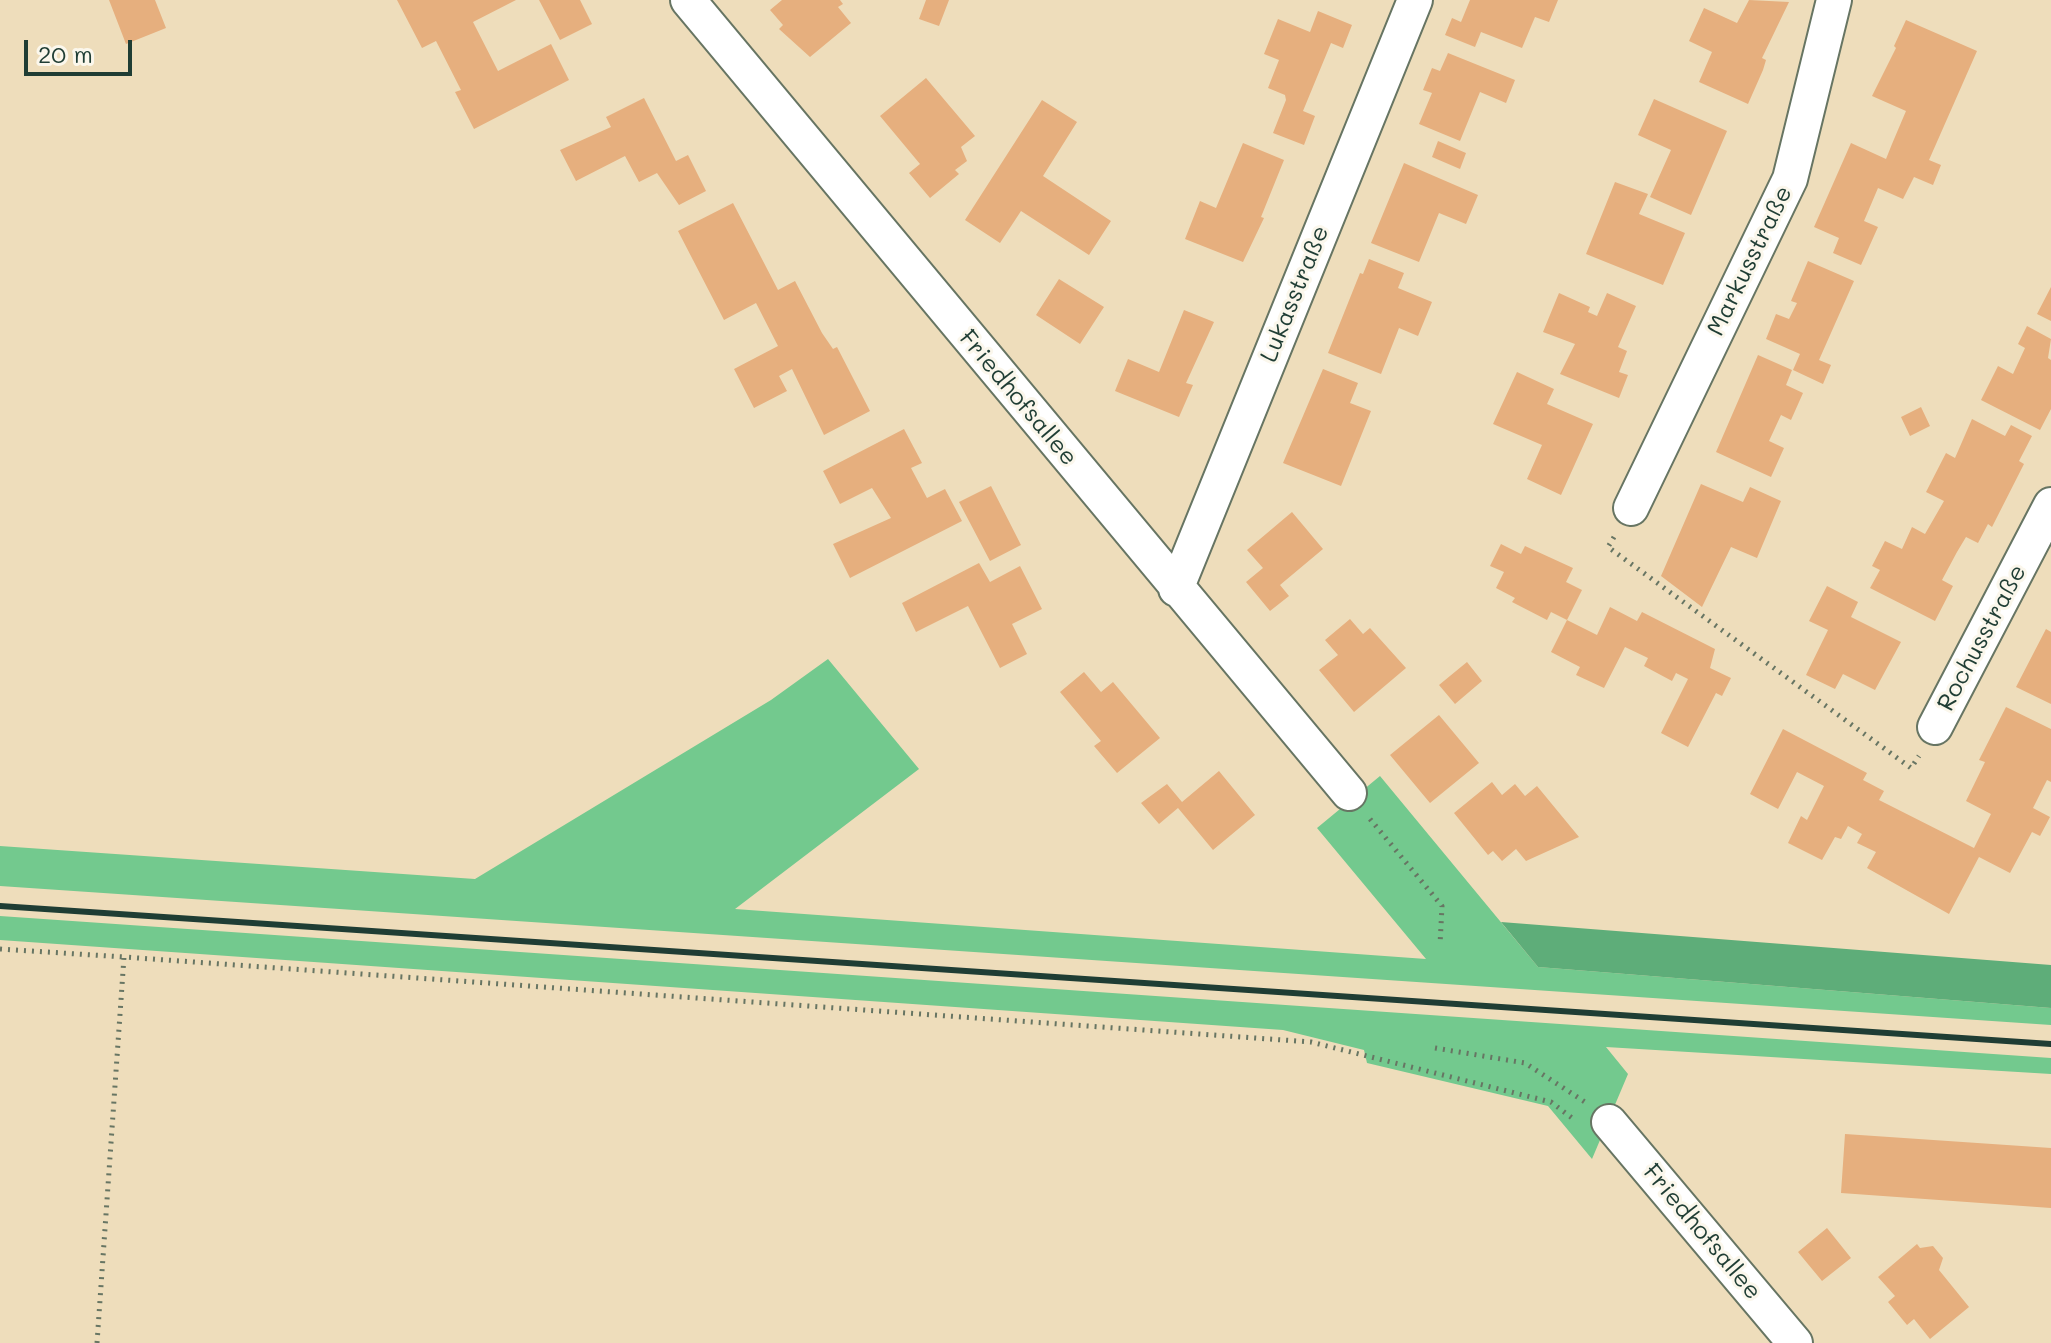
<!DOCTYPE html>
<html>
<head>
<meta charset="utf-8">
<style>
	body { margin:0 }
	#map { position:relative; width:2051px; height:1343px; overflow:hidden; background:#edb; font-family:Mali,sans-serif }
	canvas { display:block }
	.scale { position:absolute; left:24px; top:40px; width:108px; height:36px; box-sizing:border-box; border:4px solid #1f3d34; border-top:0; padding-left:10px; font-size:24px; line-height:28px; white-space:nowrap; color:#1f3d34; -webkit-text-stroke:6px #fbf7ec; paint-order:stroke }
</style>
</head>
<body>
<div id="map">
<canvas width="2051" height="1343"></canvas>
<div class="scale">20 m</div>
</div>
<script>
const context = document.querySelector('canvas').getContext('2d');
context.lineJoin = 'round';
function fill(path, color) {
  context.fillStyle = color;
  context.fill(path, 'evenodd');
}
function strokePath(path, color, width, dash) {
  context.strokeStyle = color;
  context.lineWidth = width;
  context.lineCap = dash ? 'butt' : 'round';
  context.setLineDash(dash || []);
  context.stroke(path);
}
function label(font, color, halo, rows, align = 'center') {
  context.font = font + ' Mali,sans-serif';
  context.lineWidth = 6;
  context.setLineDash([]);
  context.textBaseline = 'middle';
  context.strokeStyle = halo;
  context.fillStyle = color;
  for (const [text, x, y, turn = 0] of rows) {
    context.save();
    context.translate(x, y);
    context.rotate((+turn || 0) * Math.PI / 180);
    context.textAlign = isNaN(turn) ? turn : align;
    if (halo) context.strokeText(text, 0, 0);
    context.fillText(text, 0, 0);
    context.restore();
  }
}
const green = new Path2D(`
	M828 659 919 769 735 909 1426 959 1317 828 1380 776 1538 967 2051 1008V1025L0 886V846L475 879 771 700Z
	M0 916 2051 1058V1074L1606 1047 1628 1074 1592 1159 1548 1106 1367 1063 1364 1050 1283 1030 0 940Z`);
const forest = new Path2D(`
	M1501 922 2051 965V1008L1538 967Z`);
const building = new Path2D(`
	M109 0H155L166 28 126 44Z
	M397 0H516L473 22 498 71 551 44 569 80 474 129 455 92 461 90 436 41 422 48Z
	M539 0H580L592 24 560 40Z
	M782 0H840L843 4 838 7 851 23 810 57 779 29 783 25 770 10Z
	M926 0H949L939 26 919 19Z
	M1470 0H1558L1549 22 1535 17 1522 48 1481 32 1475 47 1445 35 1452 18 1461 22Z
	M1749 0 1789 2 1762 58 1766 60 1763 70 1748 104 1699 82 1712 52 1689 41 1704 8 1737 23Z
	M1318 11 1352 25 1343 48 1331 43 1303 111 1315 116 1304 145 1273 133 1286 100 1285 95 1268 88 1279 60 1264 54 1278 19 1310 32Z
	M1906 20 1977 51 1929 160 1941 165 1933 185 1914 177 1903 199 1878 188 1864 221 1878 227 1861 265 1833 253 1839 238 1814 227 1851 143 1886 159 1892 144 1906 111 1872 96 1896 48 1894 46Z
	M1448 53 1515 80 1506 103 1480 92 1460 141 1419 124 1432 93 1423 90 1432 68 1440 71Z
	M926 78 975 136 961 147 967 161 955 170 959 174 930 198 909 173 920 164 880 116Z
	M644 98 676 161 688 155 706 191 679 205 657 173 639 182 625 156 576 181 560 150 611 127 606 117Z
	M1654 99 1727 131 1691 215 1650 197 1671 150 1638 135Z
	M1042 100 1077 122 1043 176 1111 221 1089 255 1021 211 1000 243 965 220Z
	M1438 141 1466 153 1460 169 1432 157Z
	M1243 143 1284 160 1261 217 1264 218 1243 262 1185 239 1200 201 1216 208Z
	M1404 163 1478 195 1466 224 1439 213 1419 262 1371 243Z
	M1615 182 1648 194 1639 214 1685 233 1663 285 1586 254Z
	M733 203 778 290 795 281 822 333 833 349 837 347 870 411 824 435 792 369 779 376 787 391 754 408 734 369 778 346 756 303 724 320 678 231Z
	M1369 259 1404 273 1398 288 1432 302 1418 336 1399 328 1381 374 1328 353 1360 273 1363 274Z
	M1808 261 1854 281 1819 360 1831 365 1823 384 1793 370 1800 354 1766 339 1776 314 1789 319 1797 303 1791 301Z
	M1059 279 1104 307 1080 344 1036 315Z
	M2051 287V321L2037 314Z
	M1559 293 1590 307 1588 312 1597 316 1607 293 1636 306 1618 347 1627 351 1619 372 1628 375 1619 398 1560 374 1575 344 1543 332Z
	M1184 310 1214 322 1186 383 1193 385 1179 417 1115 391 1128 359 1159 372Z
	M2027 326 2051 339 2048 358 2051 360V409L2040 430 1981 400 1998 366 2013 374 2025 348 2018 344Z
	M1758 355 1792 370 1786 385 1803 393 1791 420 1781 415 1769 441 1784 448 1771 477 1716 452Z
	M1323 369 1358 383 1350 403 1371 411 1341 486 1283 463Z
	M1517 372 1554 389 1547 404 1593 424 1561 495 1527 479 1542 445 1493 424Z
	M1921 407 1930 426 1910 436 1901 417Z
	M1972 419 2005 436 2011 425 2032 436 2019 461 2024 464 1992 527 1988 524 1978 543 1966 537 1957 552 1942 580 1953 586 1935 621 1870 588 1880 570 1872 566 1885 541 1902 549 1912 527 1925 534 1944 501 1926 492 1946 453 1955 458Z
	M904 429 922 463 911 468 927 498 945 489 962 521 850 578 833 544 891 518 872 488 840 504 823 471Z
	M1701 484 1743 502 1750 487 1781 501 1757 558 1731 547 1702 607 1661 576Z
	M991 486 1021 545 990 561 959 502Z
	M1292 512 1323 549 1280 585 1289 596 1270 611 1246 582 1263 568 1247 550Z
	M1501 544 1521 554 1525 546 1573 568 1566 582 1582 590 1567 620 1551 612 1547 620 1512 602 1515 598 1496 588 1504 572 1490 566Z
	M979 563 990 582 1020 566 1042 609 1012 624 1027 654 1000 668 968 606 916 632 902 603Z
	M1827 586 1858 602 1851 617 1901 642 1875 690 1843 674 1835 689 1806 675 1828 630 1809 621Z
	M1610 607 1637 621 1642 612 1715 649 1710 668 1731 678 1722 696 1716 693 1688 747 1661 733 1688 679 1676 673 1672 681 1644 666 1648 658 1625 647 1604 688 1576 675 1580 667 1551 652 1567 620 1597 635Z
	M1350 619 1363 634 1370 628 1406 668 1354 712 1319 670 1338 655 1325 640Z
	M2046 629 2051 632V704L2016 687Z
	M1467 662 1482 681 1455 704 1439 685Z
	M1084 672 1101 692 1113 682 1160 738 1117 773 1094 746 1101 741 1060 692Z
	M2006 707 2051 729V782L2047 780 2033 808 2050 817 2040 836 2032 832 2010 873 1979 857 1949 914 1867 868 1876 852 1857 843 1862 834 1848 826 1841 839 1835 837 1822 860 1788 843 1801 816 1807 820 1824 786 1797 772 1778 809 1750 794 1783 729 1867 773 1863 780 1884 791 1879 800 1974 848 1991 814 1966 801 1985 762 1979 760Z
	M1439 715 1479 763 1430 803 1390 755Z
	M1219 771 1255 815 1213 850 1178 808 1159 824 1141 803 1167 784 1182 802Z
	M1492 782 1502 795 1515 784 1525 796 1537 786 1579 837 1526 861 1516 849 1502 861 1493 851 1488 855 1454 813Z
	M1845 1134 2051 1148V1208L1841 1193Z
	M1827 1228 1851 1258 1822 1281 1798 1252Z
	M1917 1244 1920 1248 1933 1246 1943 1258 1939 1270 1969 1307 1930 1339 1914 1319 1907 1325 1888 1302 1895 1296 1878 1277Z`);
const path = new Path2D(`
	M1614 537 1608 547 1911 768 1919 756
	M1370 819 1442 906 1440 945
	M0 949 124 957
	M1435 1048 1525 1063 1585 1102
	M97 1343 124 957 1311 1042 1551 1102 1576 1121`);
const minor = new Path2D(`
	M688 0 1349 793
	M1631 508 1790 179 1834 0
	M1176 589 1415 0
	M1935 727 2051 505
	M1609 1122 1795 1343`);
const rail = new Path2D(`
	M0 906 2051 1044`);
const streetNames = [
	["Markusstraße",1750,261,-64],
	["Lukasstraße",1295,294,-68],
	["Friedhofsallee",1018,398,50],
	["Rochusstraße",1982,638,-62],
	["Friedhofsallee",1702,1232,50]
];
fill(green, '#73c98e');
fill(forest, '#5ead79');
fill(building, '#e6af7e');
strokePath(minor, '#677563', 38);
strokePath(path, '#677563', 5, [2, 6]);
strokePath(minor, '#fff', 34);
strokePath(rail, '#1f3d34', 6);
label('24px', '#1f3d34', '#fbf7ec', streetNames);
</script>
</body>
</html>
